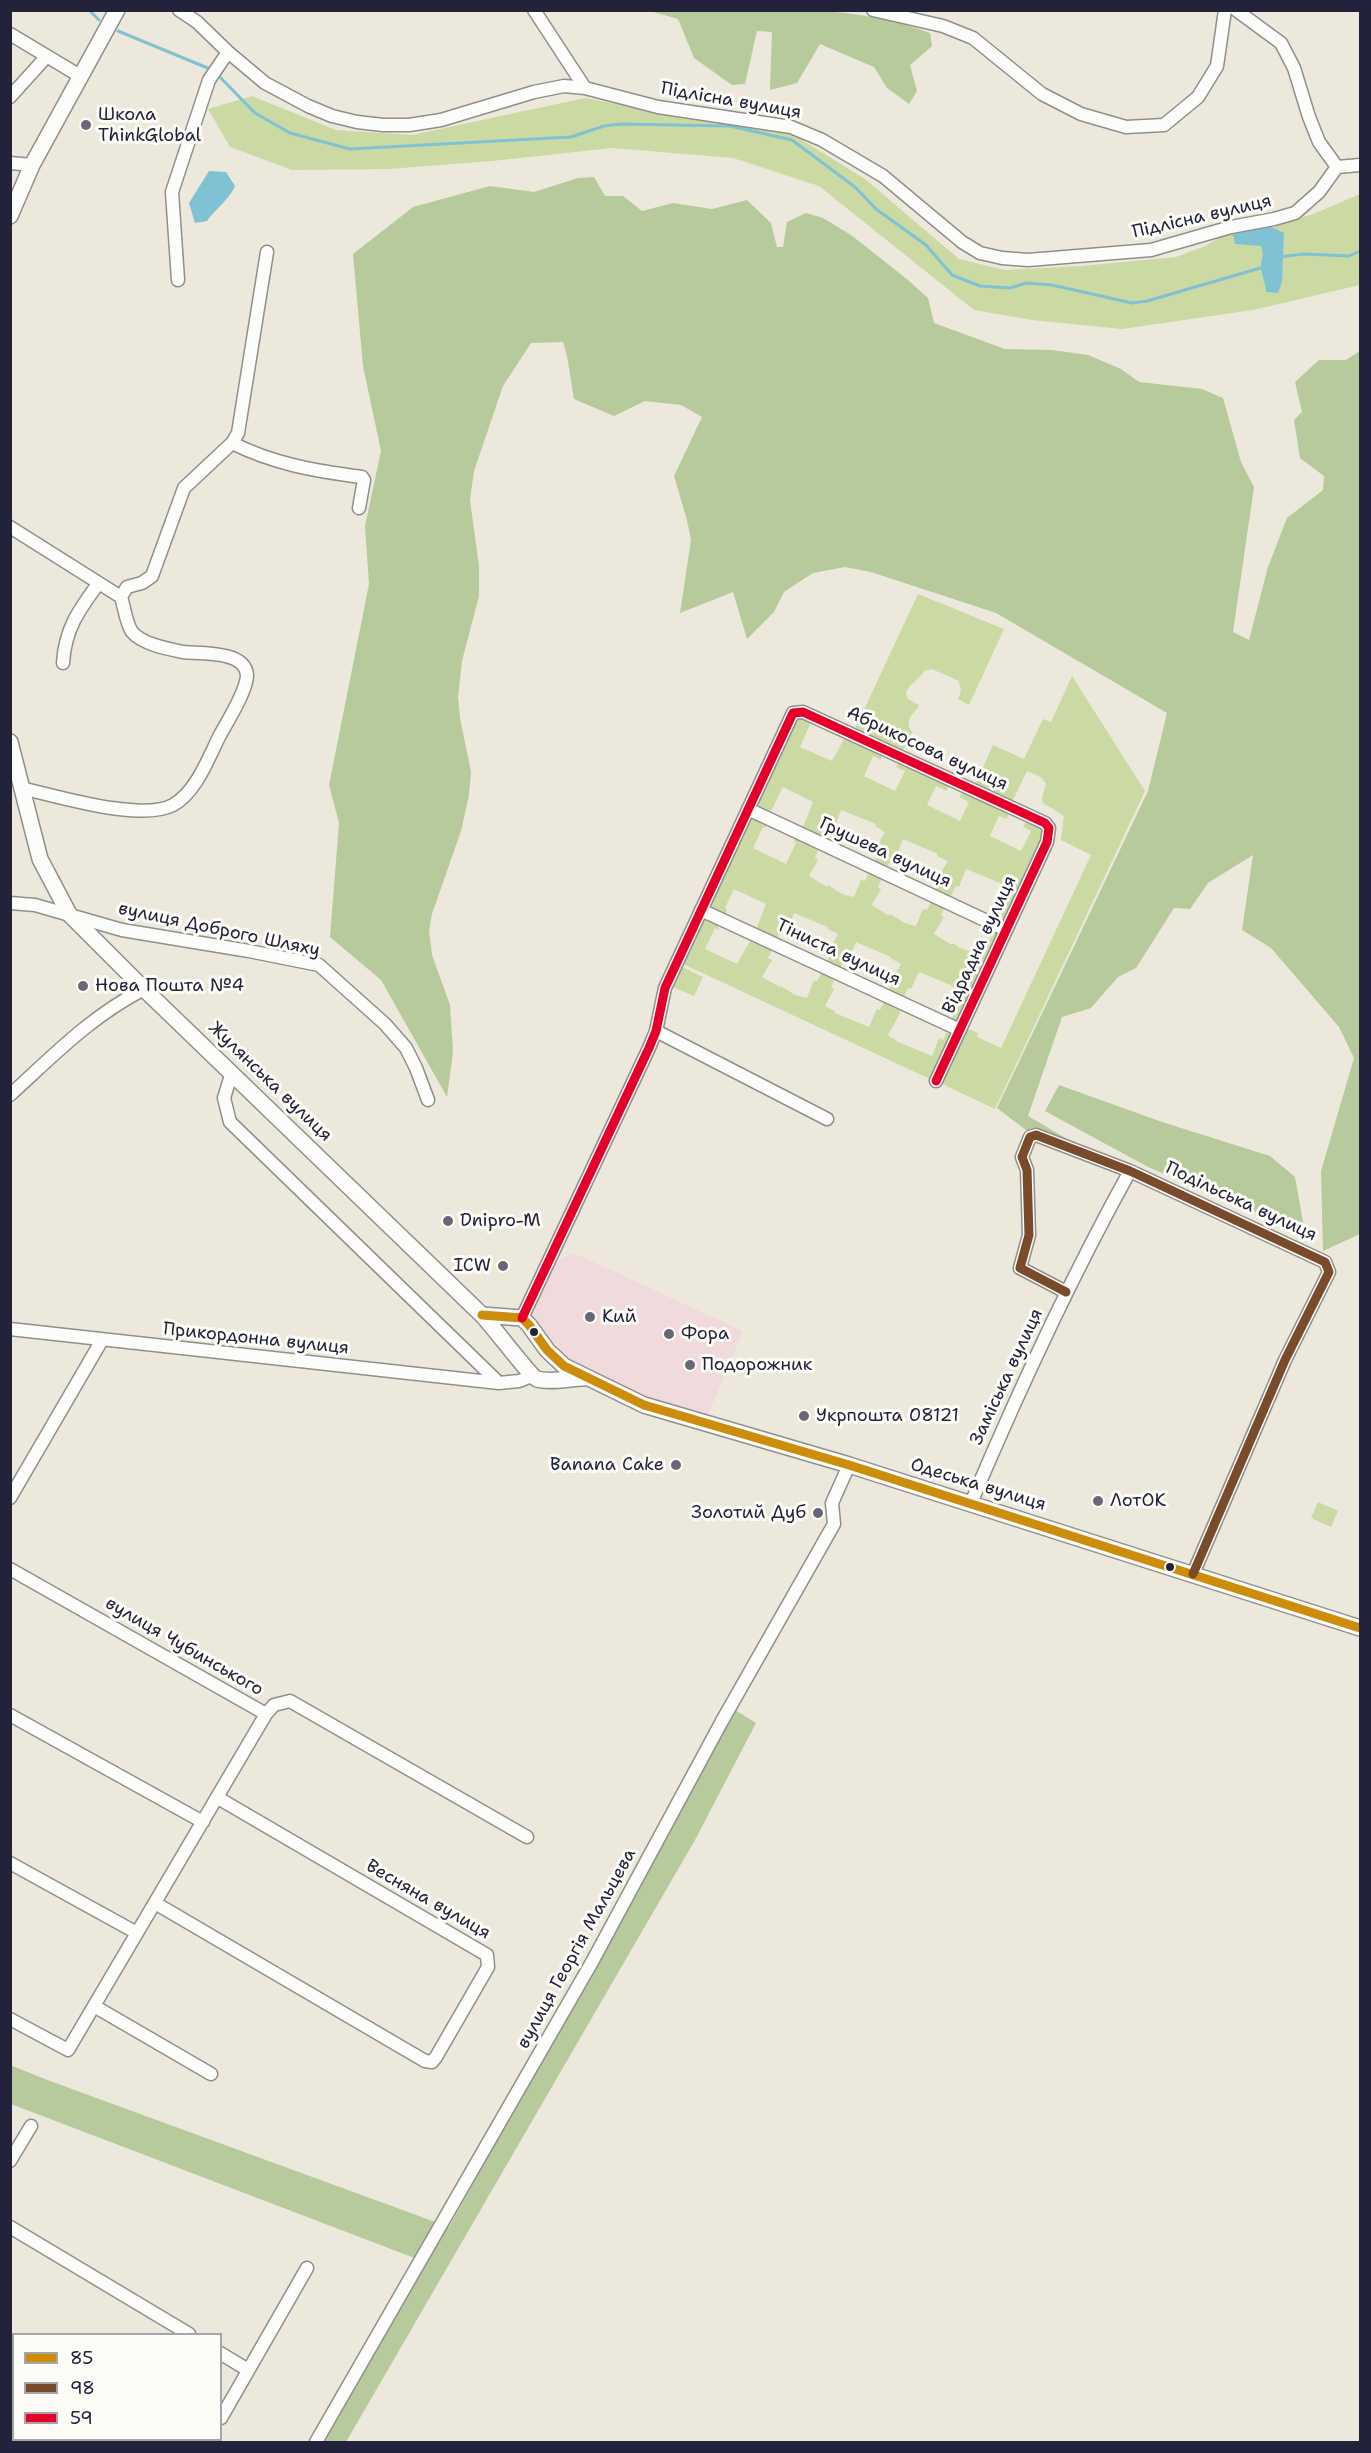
<!DOCTYPE html>
<html>
<head>
<meta charset="utf-8">
<style>
	body { margin:0 }
	#map { position:relative; width:1371px; height:2453px; overflow:hidden; background:#ece8db; font-family:"Shantell Sans",sans-serif }
	canvas { display:block }
	.frame { position:absolute; inset:0; border:12px solid #22223b; pointer-events:none }
	.legend { position:absolute; left:12px; top:2333px; width:210px; height:108px; box-sizing:border-box; background:#fdfcf7; border:2px solid #a5a5ac; margin:0; padding:8px 10px; list-style:none; font-size:18px; color:#22223b }
	.legend li { display:flex; align-items:center; gap:12px; height:30px }
	.legend b { width:30px; border:2px solid #a5a5ac }
</style>
</head>
<body>
<div id="map">
<canvas width="1371" height="2453"></canvas>
<div class="frame"></div>
<ul class="legend">
<li><b style="height:8px;background:#cc8c0c"></b>85</li>
<li><b style="height:8px;background:#7a4b2a"></b>98</li>
<li><b style="height:8px;background:#e4002b"></b>59</li>
</ul>
</div>
<script>
const context = document.querySelector('canvas').getContext('2d');
context.lineJoin = 'round';
function fill(path, color) {
  context.fillStyle = color;
  context.fill(path, 'evenodd');
}
function strokePath(path, color, width, dash) {
  context.strokeStyle = color;
  context.lineWidth = width;
  context.lineCap = dash ? 'butt' : 'round';
  context.setLineDash(dash || []);
  context.stroke(path);
}
function label(font, color, halo, rows, align = 'center') {
  context.font = font + ' "Shantell Sans",sans-serif';
  context.lineWidth = 6;
  context.setLineDash([]);
  context.textBaseline = 'middle';
  context.strokeStyle = halo;
  context.fillStyle = color;
  for (const [text, x, y, turn = 0] of rows) {
    context.save();
    context.translate(x, y);
    context.rotate((+turn || 0) * Math.PI / 180);
    context.textAlign = isNaN(turn) ? turn : align;
    if (halo) context.strokeText(text, 0, 0);
    context.fillText(text, 0, 0);
    context.restore();
  }
}
const built = new Path2D(`
	M574 1253 743 1331 706 1419 649 1400 559 1357 529 1321 557 1261Z`);
const green = new Path2D(`
	M252 96 336 130 412 135 585 98 676 115 789 132 865 179 959 259 1005 270 1081 266 1176 257 1205 246 1229 232 1311 215 1360 194V285L1253 310 1122 329 1032 320 974 310 819 186 733 158 612 148 492 161 389 169 292 170 230 147 208 109Z
	M918 594 1004 629 969 705 958 699 961 691 959 681 932 669 924 671C920 680 909 683 906 693L908 699 919 705C914 715 903 719 912 732L903 751 855 729Z
	M1072 676 1145 791 995 1109 940 1083 968 1029 978 1033 977 1037 1001 1048 1091 855 1061 840 1064 816 1043 803 1042 797 1046 784 1042 778 1027 771 1012 802 975 785 993 745 1024 759 1043 719 1051 722Z
	M799 717 810 720 811 722 800 747 832 761 845 737 881 753V760L873 756 864 776 895 791 905 771 896 767 898 763H902L948 784 947 791 936 786 927 805 960 821 969 802 959 797 964 791 1009 812 1007 819 999 816 990 836 1021 851 1031 831 1023 827 1026 821 1041 828 1043 838 1005 920H997L1003 908 1001 907 1010 891 1000 885V883L966 869 959 887 956 886 950 898 935 891 941 879 938 877 948 861 937 856 938 854 903 839 896 857 893 856 887 867 874 862 879 850 876 848 885 832 875 826 876 824 841 810 834 828 830 826 824 839 803 827 813 802 783 787 771 811 768 812 760 808 758 803 796 720Z
	M753 817 766 825V828L763 827 753 848 786 864 796 843 794 841 797 837 819 848 815 858 818 860 809 876 827 887 828 885 842 894 854 897 861 880 865 881 869 871 882 878 878 887 881 889 872 905 889 916 890 914 905 923 916 926 923 909 927 910 932 900 945 906 941 916 944 917 934 934 952 945 953 943 960 948 979 955 986 938 990 939 995 930 999 932 960 1020H951L955 1011 954 1010 963 993 952 988 953 986 919 972 911 989 908 988 904 997 889 991 893 981 891 980 901 964 890 958 891 957 856 942 849 960 845 958 840 969 827 962 831 952 829 951 838 934 828 929V927L794 913 787 930 782 929 777 940 756 930 766 904 734 889 725 908 727 910 725 915 713 908 711 904Z
	M707 919 718 924 719 930 715 928 705 949 737 964 751 939 773 948 768 958 772 960 762 977 780 987 781 986 795 995 807 998 814 980 817 981 822 972 835 978 831 987 834 989 825 1006 835 1011V1013L869 1027 877 1009 880 1010 884 1002 899 1008 900 1013 888 1035 898 1042 932 1056 939 1038 943 1040 946 1033H950L952 1036 932 1080 683 964 703 921Z
	M682 967 703 977 694 996 673 987Z
	M1318 1502 1338 1511 1331 1527 1311 1518Z`);
const forest = new Path2D(`
	M650 11C741 10 843 0 930 33L932 46 910 65 917 91 909 104 887 88 874 67 820 44 797 83 770 90 772 32 757 31 745 84 732 85 694 58 678 19Z
	M594 177 605 196H623L642 211 673 203 712 209 747 200 771 223 777 247H783L787 222 806 213 823 218 851 235 908 280 928 298 934 323 1005 349 1052 350 1088 355 1121 369 1139 382 1202 389 1223 398 1241 462 1254 487 1233 632 1249 640 1268 567 1287 518 1323 490 1324 476 1300 458 1294 420 1302 412 1295 382 1319 360H1346L1360 351V1234L1323 1251 1321 1171 1354 1058 1339 1027 1271 948 1242 930 1253 855 1208 883 1190 909 1174 908 1136 968 1118 977 1091 1008 1062 1017 1028 1116 1069 1140 1026 1130 997 1108 1148 791 1167 713 996 613 871 572 845 567 813 573 784 592 774 612 747 639 733 592 680 613 691 540 687 520 674 476 702 417 681 405 645 401 614 416 574 399 567 356 563 342 531 343 503 386 474 471 470 500 479 566V596L462 661 458 697 460 718 471 772 469 795 461 831 432 914 429 931 432 955 450 1005 453 1052 447 1097 381 980 330 937 339 823 329 785 369 584 365 526 381 451 363 366 353 254 413 207 490 186 534 192 578 178Z
	M1059 1085 1162 1122 1270 1156 1295 1177 1305 1233 1148 1167 1045 1111Z
	M735 1710 756 1723 695 1840 346 2442H322L425 2262 11 2104 10 2065 50 2081 449 2227Z`);
const water = new Path2D(`
	M209 171 226 172 235 186C229 200 216 208 207 221L195 223 189 203Z
	M1267 225 1284 233 1282 282 1278 293 1266 292C1266 283 1261 275 1261 266 1261 256 1265 258 1261 246L1235 244 1233 234Z`);
const stream = new Path2D(`
	M89 10 99 20
	M118 31 210 69
	M217 74 255 113 290 133 350 149 571 137 604 126 621 124 730 126 792 140 855 187 876 209 926 245 952 275 980 286 1010 288 1026 283 1052 285 1132 303 1147 301 1264 267
	M1279 257 1304 254 1349 256 1360 251`);
const minor = new Path2D(`
	M179 10 197 22 228 52 265 83 308 106 332 116 357 122 383 125H409L441 120 534 92 564 86 585 88 658 107 791 127 822 140 883 176 962 242 980 253 1002 258 1028 260 1151 250 1231 227 1274 219 1295 213 1319 192 1337 167
	M534 10 585 88
	M873 10 943 26 973 38 1042 94 1081 114 1126 127 1164 125 1198 97 1217 66 1225 10
	M1236 10 1281 43 1294 68 1309 117 1319 142 1337 167
	M10 34 80 76
	M10 97 47 56
	M10 163 32 165
	M1337 167 1360 165
	M178 280 172 192 209 80 228 52
	M232 443C274 464 315 471 362 477L364 480 359 508
	M10 527 121 597C124 606 126 623 132 632 142 644 168 649 183 652 199 654 245 650 247 675 247 691 227 722 219 737 208 759 196 792 173 805 141 822 57 796 21 788
	M121 597 127 587 142 583 152 576 184 488 232 443 238 433 267 252
	M63 663C65 629 79 610 98 584
	M748 809 1006 930
	M10 903 35 905 122 930 249 951 319 965 385 1024 406 1048 416 1068 428 1100
	M701 910 960 1030
	M656 1031 827 1119
	M10 1095C54 1055 90 1017 144 989
	M1066 1292 1020 1268 1029 1235 1027 1170 1022 1157 1030 1137 1036 1135 1130 1171 1325 1262 1329 1272 1285 1360 1193 1574
	M522 1318 649 1048 656 1031 665 988 793 713 803 712 1045 823 1049 828 1047 842 936 1081
	M10 1329 499 1383 230 1122 224 1098 232 1072
	M499 1383 519 1381 532 1376
	M10 1498 102 1340
	M971 1503C1019 1390 1070 1279 1130 1171
	M10 1569 266 1714
	M10 1715 203 1822
	M10 1863 137 1933
	M155 1903 425 2061 432 2062 436 2057 488 1967 487 1955 218 1798
	M94 2006 211 2074
	M10 2019 68 2050 266 1714 274 1705 290 1701 527 1837
	M10 2161 31 2126
	M10 2227 189 2334
	M220 2353 248 2370
	M221 2418 307 2268
	M316 2442 592 1962 722 1721 834 1524 832 1503 849 1465`);
const tertiary = new Path2D(`
	M10 216 32 165 117 10
	M10 742 40 859 69 914 144 989 482 1315C492 1325 530 1376 537 1379 550 1383 570 1378 584 1378
	M482 1315 522 1318 529 1325 547 1350 564 1366 644 1405 849 1465 1360 1628`);
const bus1 = new Path2D(`
	M482 1315 522 1318 529 1325 547 1350 564 1366 644 1405 849 1465 1360 1628`);
const bus2 = new Path2D(`
	M1066 1292 1020 1268 1029 1235 1027 1170 1022 1157 1030 1137 1036 1135 1130 1171 1325 1262 1329 1272 1285 1360 1193 1574`);
const bus3 = new Path2D(`
	M522 1318 649 1048 656 1031 665 988 793 713 803 712 1045 823 1049 828 1047 842 936 1081`);
const markers = [
	[86,125,6,"#696773"],
	[83,986,6,"#696773"],
	[448,1221,6,"#696773"],
	[503,1266,6,"#696773"],
	[590,1317,6,"#696773"],
	[534,1332,5,"#22223b"],
	[669,1334,6,"#696773"],
	[690,1365,6,"#696773"],
	[804,1416,6,"#696773"],
	[676,1465,6,"#696773"],
	[1098,1501,6,"#696773"],
	[818,1513,6,"#696773"],
	[1170,1567,5,"#22223b"]
];
const streetNames = [
	["Підлісна вулиця",731,101,10],
	["Підлісна вулиця",1202,217,-13],
	["Абрикосова вулиця",927,749,25],
	["Грушева вулиця",885,853,25],
	["вулиця Доброго Шляху",219,930,12],
	["Відрадна вулиця",980,945,-65],
	["Тіниста вулиця",838,953,25],
	["Жулянська вулиця",270,1082,44],
	["Подільська вулиця",1241,1202,25],
	["Прикордонна вулиця",256,1339,6],
	["Заміська вулиця",1007,1377,-65],
	["Одеська вулиця",978,1485,17],
	["вулиця Чубинського",184,1647,30],
	["Весняна вулиця",428,1900,30],
	["вулиця Георгія Мальцева",577,1949,-61]
];
const poiNames = [
	["Школа",98,115],
	["ThinkGlobal",98,136],
	["Нова Пошта №4",95,986],
	["Dnipro-M",460,1221],
	["ICW",491,1266,"right"],
	["Кий",602,1317],
	["Фора",681,1334],
	["Подорожник",702,1365],
	["Укрпошта 08121",816,1416],
	["Banana Cake",664,1465,"right"],
	["ЛотОК",1110,1501],
	["Золотий Дуб",806,1513,"right"]
];
fill(built, '#f0dadc');
fill(green, '#cbdaa3');
fill(forest, '#b7ca9b');
fill(water, '#7fc2d3');
strokePath(stream, '#7fc2d3', 3);
strokePath(minor, '#918f8c', 15);
strokePath(tertiary, '#918f8c', 18);
strokePath(minor, '#fcfcfa', 12);
strokePath(tertiary, '#fcfcfa', 15);
strokePath(bus1, '#cc8c0c', 9);
strokePath(bus2, '#7a4b2a', 9);
strokePath(bus3, '#e4002b', 9);
for (const [x, y, r, color] of markers) {
  const dot = new Path2D();
  dot.arc(x, y, r, 0, 2 * Math.PI);
  context.fillStyle = color;
  context.fill(dot);
  strokePath(dot, '#fdfcf7', 2);
}
label('18px', '#22223b', '#fdfcf7', streetNames);
label('18px', '#22223b', '#fdfcf7', poiNames, 'left');
</script>
</body>
</html>
